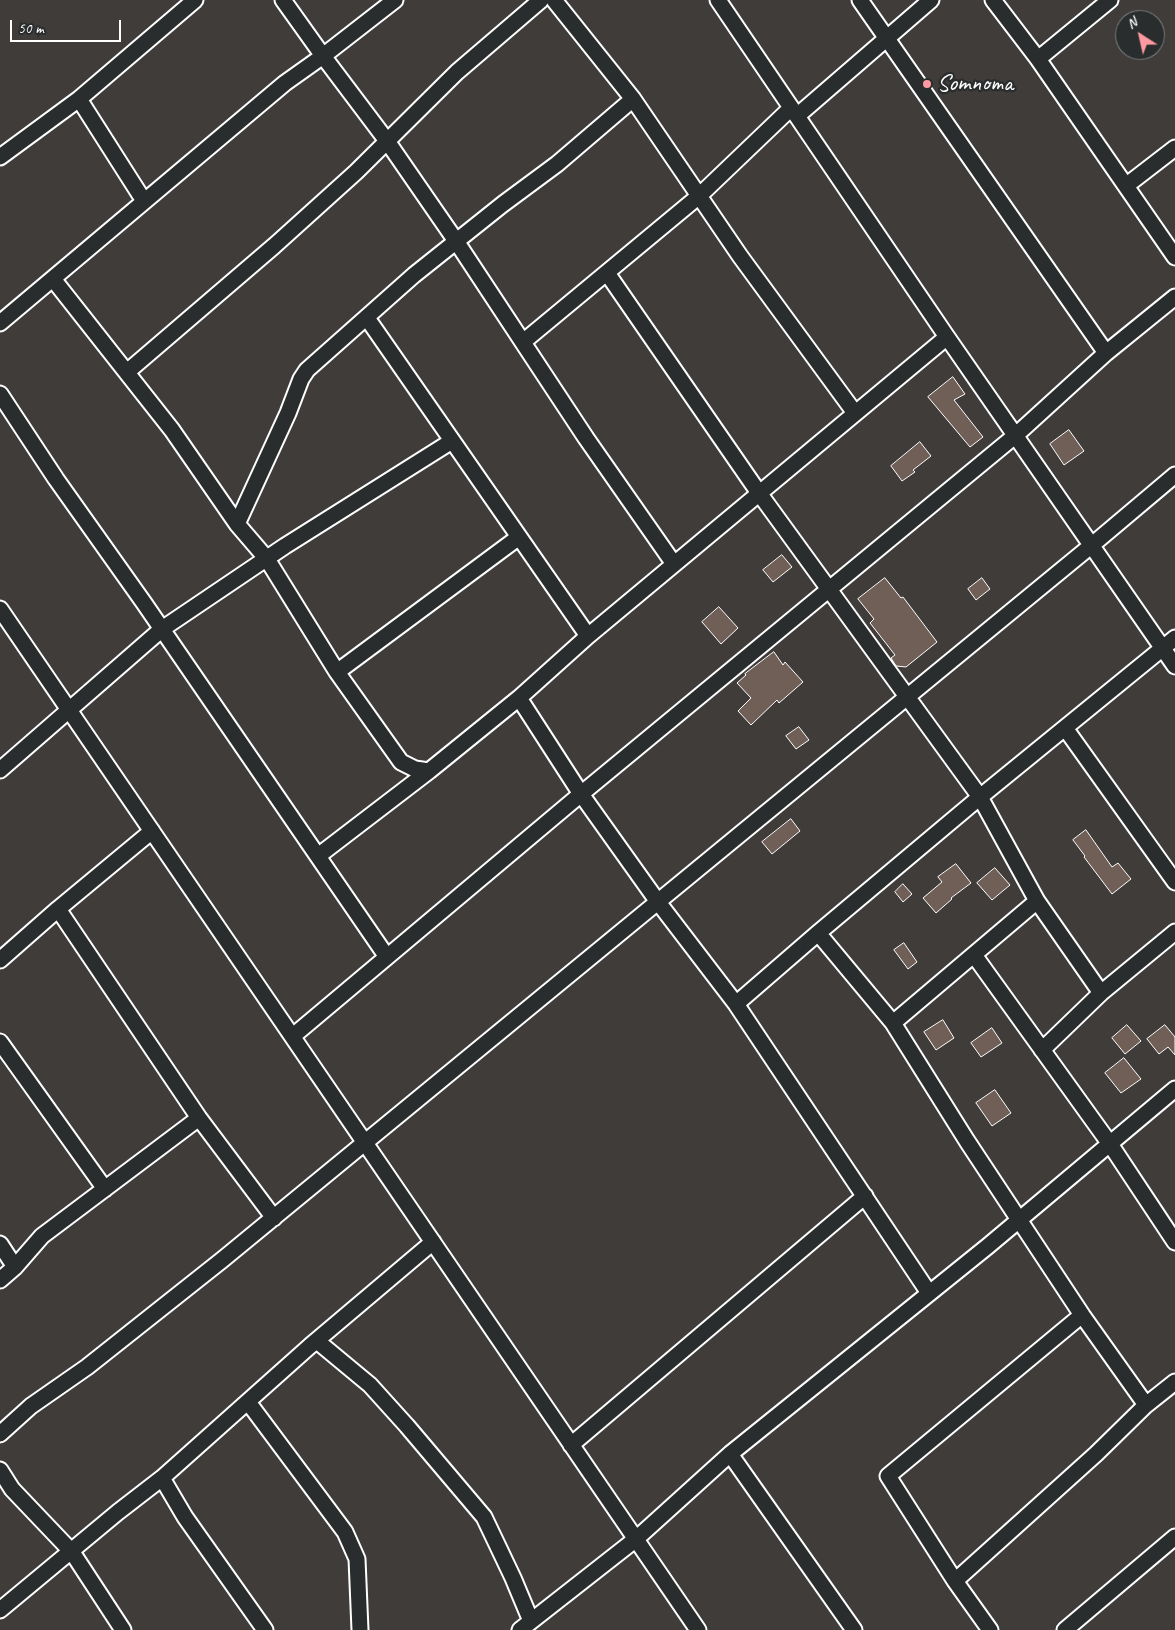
<!DOCTYPE html>
<html>
<head>
<meta charset="utf-8">
<style>
	body { margin:0 }
	#map { position:relative; width:1175px; height:1630px; overflow:hidden; background:#3f3c3a; font-family:Caveat,sans-serif }
	canvas { display:block }
	.north { position:absolute; left:1115px; top:10px; width:50px; height:50px; box-sizing:border-box; background:#2a2d2e; border:1px solid #7f8182; border-radius:50%; rotate:325deg; font-size:14px; font-weight:700; line-height:20px; text-align:center; color:#fff }
	.north::after { content:''; display:block; margin:auto; width:18px; height:22px; background:#ff9aa2; clip-path:polygon(50% 0,100% 100%,50% 72%,0 100%) }
	.scale { position:absolute; left:10px; top:20px; width:111px; height:22px; box-sizing:border-box; border:2px solid #fff; border-top:0; padding-left:6px; font-size:15px; line-height:18px; white-space:nowrap; color:#fff; -webkit-text-stroke:4px #2a2d2e; paint-order:stroke }
</style>
</head>
<body>
<div id="map">
<canvas width="1175" height="1630"></canvas>
<div class="north">N</div>
<div class="scale">50 m</div>
</div>
<script>
const context = document.querySelector('canvas').getContext('2d');
context.lineJoin = 'round';
function fill(path, color) {
  context.fillStyle = color;
  context.fill(path, 'evenodd');
}
function strokePath(path, color, width, dash) {
  context.strokeStyle = color;
  context.lineWidth = width;
  context.lineCap = dash ? 'butt' : 'round';
  context.setLineDash(dash || []);
  context.stroke(path);
}
function label(font, color, halo, rows, align = 'center') {
  context.font = font + ' Caveat,sans-serif';
  context.lineWidth = 4.5;
  context.setLineDash([]);
  context.textBaseline = 'middle';
  context.strokeStyle = halo;
  context.fillStyle = color;
  for (const [text, x, y, turn = 0] of rows) {
    context.save();
    context.translate(x, y);
    context.rotate((+turn || 0) * Math.PI / 180);
    context.textAlign = isNaN(turn) ? turn : align;
    if (halo) context.strokeText(text, 0, 0);
    context.fillText(text, 0, 0);
    context.restore();
  }
}
const building = new Path2D(`
	M953 377 965 394 954 400 983 437 970 447 928 397Z
	M1069 430 1084 451 1064 465 1050 444Z
	M920 442 931 456 913 470 915 472 902 481 891 466Z
	M782 555 792 567 773 582 763 570Z
	M885 578 901 598 903 597 937 642 906 667 896 666 891 658 895 655 870 623 874 619 858 599Z
	M982 578 990 589 976 600 968 589Z
	M719 607 738 628 721 644 702 622Z
	M774 652 783 665 785 662 803 682 779 703 777 700 751 725 738 711 751 698 737 683 746 675 745 674Z
	M799 727 809 740 796 749 786 736Z
	M791 819 800 831 772 854 762 842Z
	M1086 830 1112 867 1118 863 1131 879 1112 894 1084 857 1085 856 1073 840Z
	M956 864 971 883 951 898 952 899 936 913 923 898 942 882 938 877Z
	M995 868 1010 885 992 900 977 883Z
	M903 884 912 894 903 902 895 892Z
	M904 943 917 962 908 969 894 950Z
	M943 1020 954 1038 936 1050 924 1032Z
	M1127 1025 1141 1041 1125 1054 1112 1038Z
	M1165 1025 1175 1037V1055L1168 1047 1159 1054 1147 1039Z
	M992 1028 1002 1043 981 1057 971 1043Z
	M1124 1058 1141 1079 1121 1093 1105 1073Z
	M995 1090 1011 1113 992 1126 976 1103Z`);
const minor = new Path2D(`
	M283 0 323 56 387 141 456 241 586 438 674 564
	M554 0 633 99 740 256 855 413
	M718 0 947 337 1175 666
	M860 0 1106 353
	M993 0 1038 59 1175 257
	M1038 59 1110 0
	M79 99 144 201
	M797 116 931 0
	M0 157 79 99 195 0
	M1127 185 1175 148
	M607 273 759 493 980 797 1037 901 1101 993
	M53 279 172 430 237 524 267 559 337 672 401 762 415 769 429 771
	M367 318 588 636
	M0 323 285 83 323 56 395 0
	M523 342 699 196 791 108
	M127 372 274 246 356 172 457 72 541 0
	M0 394 56 479 144 603 387 957
	M237 524 288 413 301 379 307 370 414 275 503 204 557 164 633 99
	M0 609 698 1630
	M337 672 519 537
	M519 698 581 794 658 902 736 1004 929 1293
	M1065 728 1175 882
	M0 770 162 629 285 546 452 441
	M318 856 429 771 519 698 588 636 947 337
	M58 909 199 1118 274 1218
	M818 933 893 1023 967 1141 1082 1315
	M974 955 1110 1144 1175 1242
	M0 960 58 909 152 831
	M736 1004 818 933 980 797 1175 638
	M893 1023 1037 901
	M293 1036 581 794 1016 435 1106 353 1175 297
	M0 1042 105 1189
	M1042 1050 1101 993 1175 932
	M0 1244 15 1267
	M0 1280 15 1267 42 1236 199 1118
	M317 1341 370 1385 407 1426 484 1517 513 1578 531 1621
	M248 1402 345 1532 357 1559 360 1630
	M0 1434 31 1406 87 1367 222 1260 1092 545 1175 475
	M571 1445 865 1196
	M730 1454 854 1630
	M0 1470 12 1489 72 1552 123 1630
	M162 1478 185 1517 265 1630
	M955 1581 1096 1454 1146 1405 1175 1382
	M0 1610 118 1512 162 1478 310 1346 433 1242
	M520 1630 636 1539 730 1454 988 1246 1175 1089
	M990 1630 955 1581 888 1476 1082 1315 1146 1405
	M1065 1630 1175 1537`);
const markers = [
	[927,84,5,"#ff9aa2"]
];
const poiNames = [
	["Somnoma",937,84]
];
fill(building, '#6f5f56');
strokePath(building, '#fff', 1);
strokePath(minor, '#fff', 19);
strokePath(minor, '#2a2d2e', 15);
for (const [x, y, r, color] of markers) {
  const dot = new Path2D();
  dot.arc(x, y, r, 0, 2 * Math.PI);
  context.fillStyle = color;
  context.fill(dot);
  strokePath(dot, '#2a2d2e', 2);
}
label('24px', '#fff', '#2a2d2e', poiNames, 'left');
</script>
</body>
</html>
